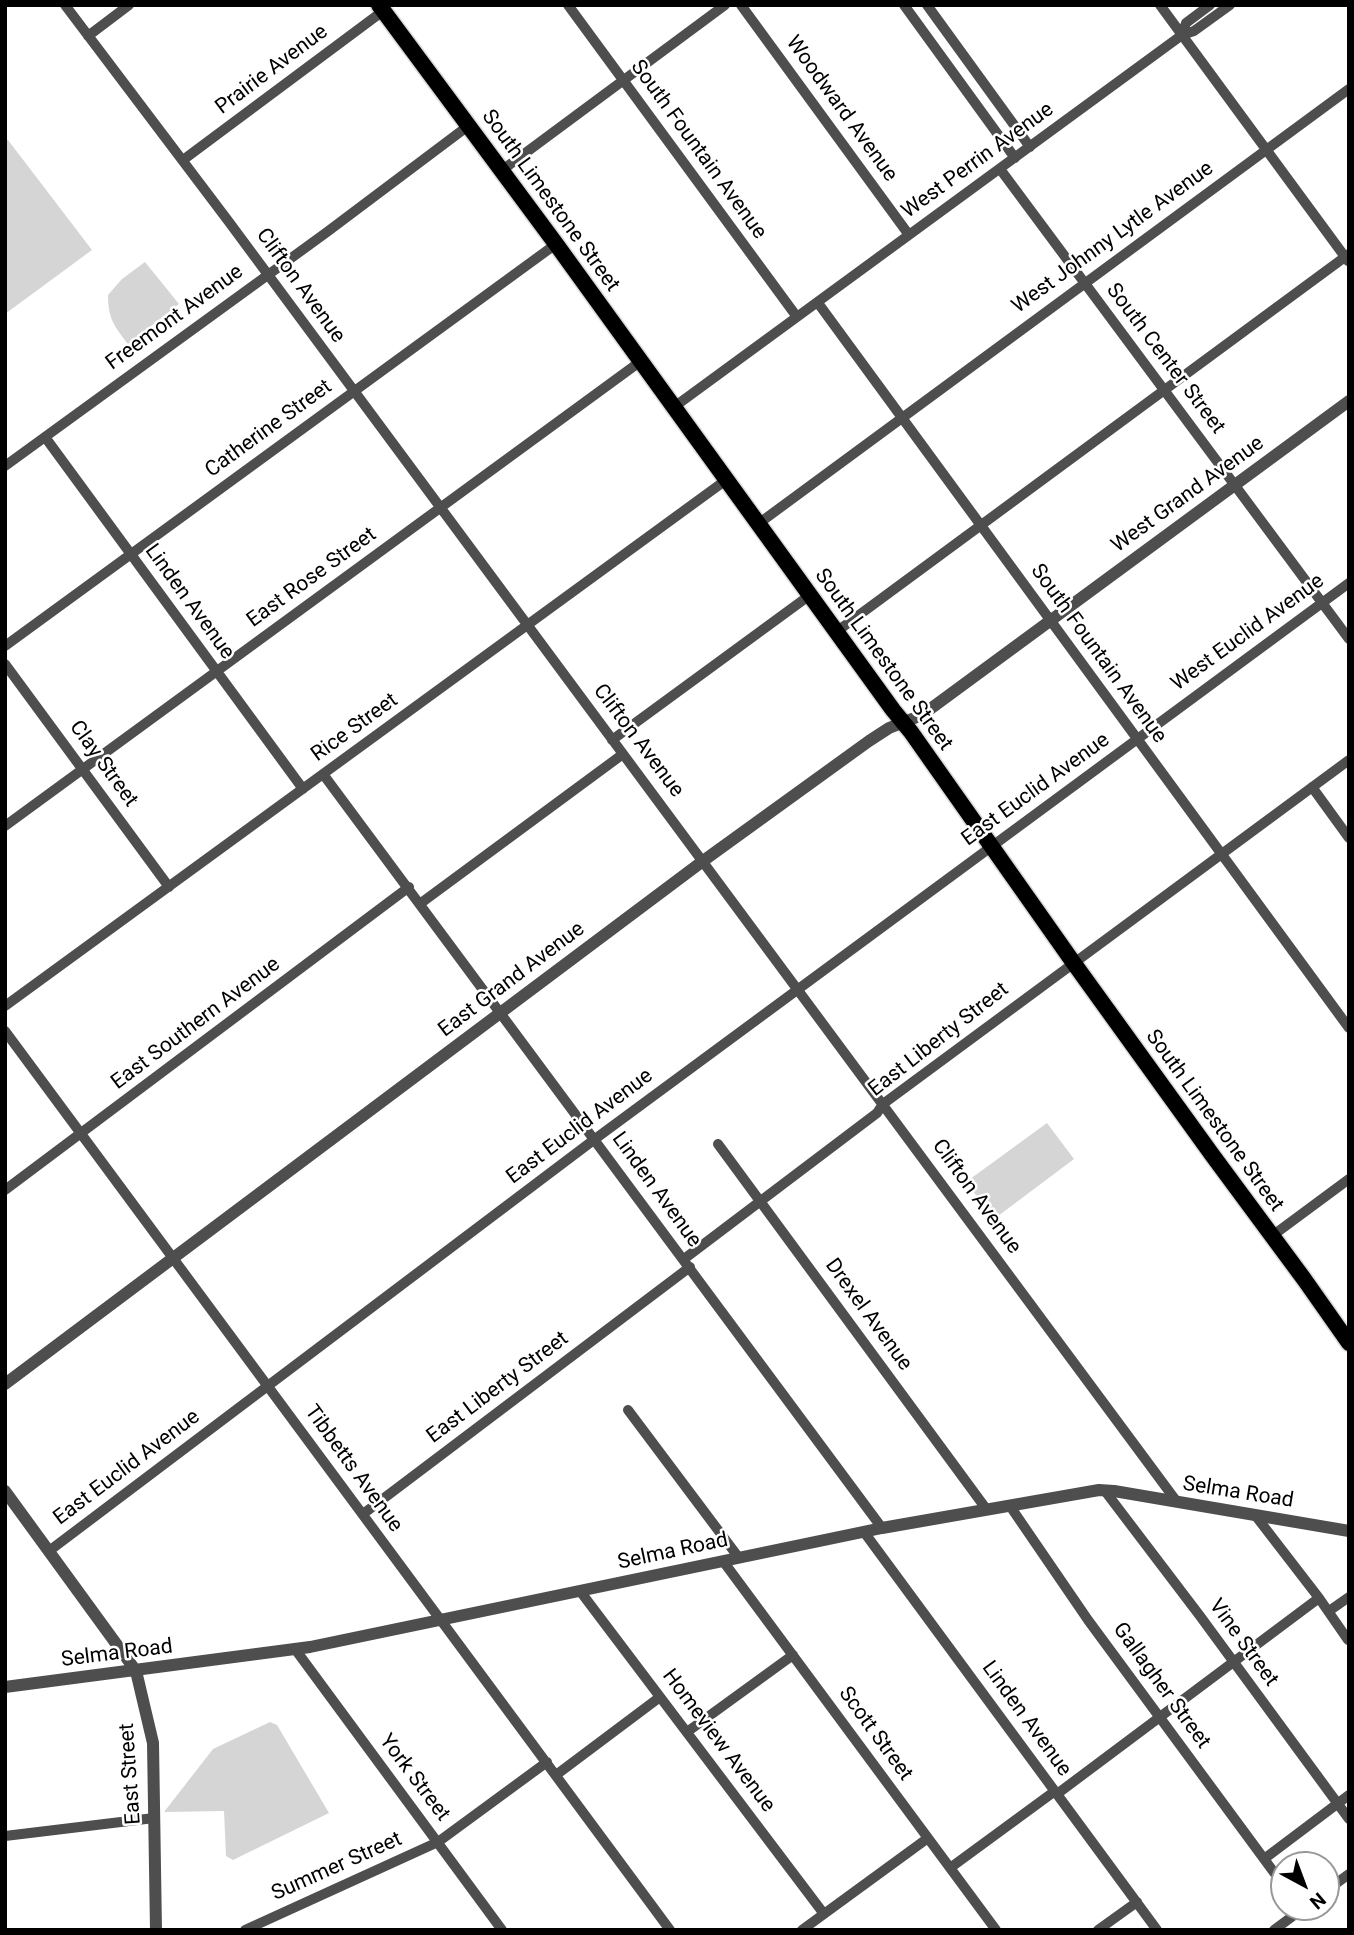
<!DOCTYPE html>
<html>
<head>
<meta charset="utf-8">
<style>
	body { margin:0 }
	#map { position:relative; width:1354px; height:1935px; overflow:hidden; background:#fff; font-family:Roboto,sans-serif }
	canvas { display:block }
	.frame { position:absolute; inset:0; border:7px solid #000; pointer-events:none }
	.north { position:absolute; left:1270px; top:1851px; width:70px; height:70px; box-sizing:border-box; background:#fff; border:2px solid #999; border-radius:50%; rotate:139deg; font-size:19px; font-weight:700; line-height:28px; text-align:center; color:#000 }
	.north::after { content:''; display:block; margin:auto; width:24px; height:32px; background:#000; clip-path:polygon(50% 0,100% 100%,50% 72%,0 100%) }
</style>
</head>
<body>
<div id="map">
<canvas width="1354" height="1935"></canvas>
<div class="frame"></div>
<div class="north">N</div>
</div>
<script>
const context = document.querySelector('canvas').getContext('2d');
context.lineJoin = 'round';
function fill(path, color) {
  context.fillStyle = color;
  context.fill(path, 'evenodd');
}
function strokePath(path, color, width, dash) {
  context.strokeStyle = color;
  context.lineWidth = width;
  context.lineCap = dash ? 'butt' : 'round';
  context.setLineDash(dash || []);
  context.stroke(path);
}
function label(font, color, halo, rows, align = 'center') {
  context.font = font + ' Roboto,sans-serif';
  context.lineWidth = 5;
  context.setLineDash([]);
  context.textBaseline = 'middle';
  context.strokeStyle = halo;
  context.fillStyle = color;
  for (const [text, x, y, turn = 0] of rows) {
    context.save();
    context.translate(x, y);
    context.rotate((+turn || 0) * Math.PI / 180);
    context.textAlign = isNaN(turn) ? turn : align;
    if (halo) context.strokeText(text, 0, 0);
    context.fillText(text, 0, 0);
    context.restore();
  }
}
const green = new Path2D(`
	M5 139 8 140 92 250 5 314Z
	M145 262 179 304 128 344C114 326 108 318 108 295L122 279Z
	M1047 1123 1074 1159 994 1219 966 1182Z
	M270 1722 277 1725 329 1813 233 1860 226 1856 224 1811 164 1812 213 1749Z`);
const minor = new Path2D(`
	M65 5 229 222 1177 1502
	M568 5 797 317
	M741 5 909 235
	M904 5 1015 158
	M927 5 1030 147
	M1160 5 1348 261
	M1182 35 1186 23 1210 5
	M88 36 129 5
	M183 160 383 11
	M1000 169 1349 639
	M501 171 725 5
	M818 303 1349 1028
	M674 407 1182 35 1194 31 1230 5
	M45 437 303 789
	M5 466 327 232 468 126
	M758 524 1349 89
	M836 632 1349 254
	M5 646 556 244
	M5 664 169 887
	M612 740 810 595
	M323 774 882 1528
	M1312 787 1349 838
	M5 826 641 361
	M421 903 623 754
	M5 1006 726 480
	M5 1031 670 1930
	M718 1144 987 1510
	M5 1190 409 887
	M1272 1236 1349 1179
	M684 1259 877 1113 883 1104 1349 760
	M628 1410 739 1558
	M1105 1491 1200 1616 1349 1819
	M1010 1506 1088 1620 1284 1886
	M363 1514 690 1267
	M1255 1515 1319 1598 1348 1640
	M864 1532 1157 1930
	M49 1551 595 1139 1349 583
	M723 1561 996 1930
	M580 1591 824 1914
	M1329 1611 1349 1597
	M295 1649 502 1930
	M687 1732 793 1655
	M556 1775 660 1697
	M1057 1794 1319 1598
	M5 1836 154 1818
	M1264 1859 1349 1795
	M950 1868 1055 1791
	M1326 1891 1349 1874
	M245 1930 438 1842 547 1762
	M802 1930 928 1838
	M1098 1930 1137 1902
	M1274 1930 1305 1907`);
const tertiary = new Path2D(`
	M5 1384 703 861 869 741 889 728 922 715 1349 401
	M5 1491 136 1671 153 1743 156 1930
	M5 1687 310 1647 882 1528 1099 1490 1114 1491 1349 1531`);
const primary = new Path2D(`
	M379 5 556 244 893 710 911 732 1073 962 1213 1156 1304 1279 1349 1343`);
const streetNames = [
	["Prairie Avenue",272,70,-37],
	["Woodward Avenue",841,109,54],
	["South Fountain Avenue",698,150,54],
	["West Perrin Avenue",978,161,-36],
	["South Limestone Street",550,201,54],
	["West Johnny Lytle Avenue",1113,238,-36],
	["Clifton Avenue",300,286,54],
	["Freemont Avenue",175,318,-36],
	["South Center Street",1165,359,53],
	["Catherine Street",269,429,-36],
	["West Grand Avenue",1188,495,-36],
	["East Rose Street",312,578,-36],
	["Linden Avenue",189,602,54],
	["West Euclid Avenue",1248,633,-36],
	["South Fountain Avenue",1098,654,54],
	["South Limestone Street",883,660,54],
	["Rice Street",355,728,-36],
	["Clifton Avenue",638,741,53],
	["Clay Street",103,764,54],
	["East Euclid Avenue",1036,790,-36],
	["East Grand Avenue",512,980,-37],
	["East Southern Avenue",196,1024,-37],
	["East Liberty Street",939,1040,-38],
	["South Limestone Street",1214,1121,54],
	["East Euclid Avenue",580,1127,-37],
	["Linden Avenue",656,1190,54],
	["Clifton Avenue",976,1197,54],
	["Drexel Avenue",868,1315,54],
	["East Liberty Street",498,1388,-37],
	["East Euclid Avenue",127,1468,-37],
	["Tibbetts Avenue",353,1469,54],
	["Selma Road",1238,1493,9],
	["Selma Road",673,1552,-12],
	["Vine Street",1243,1643,54],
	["Selma Road",117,1654,-7],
	["Gallagher Street",1161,1686,54],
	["Linden Avenue",1026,1719,54],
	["Scott Street",875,1734,54],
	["Homeview Avenue",718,1741,53],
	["East Street",131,1774,-94],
	["York Street",414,1778,53],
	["Summer Street",337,1867,-24]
];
fill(green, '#d5d5d5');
strokePath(primary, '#dbdbdb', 19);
strokePath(minor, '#4e4e4e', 10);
strokePath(tertiary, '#4e4e4e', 12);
strokePath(primary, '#000', 16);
label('21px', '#000', '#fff', streetNames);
</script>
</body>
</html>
